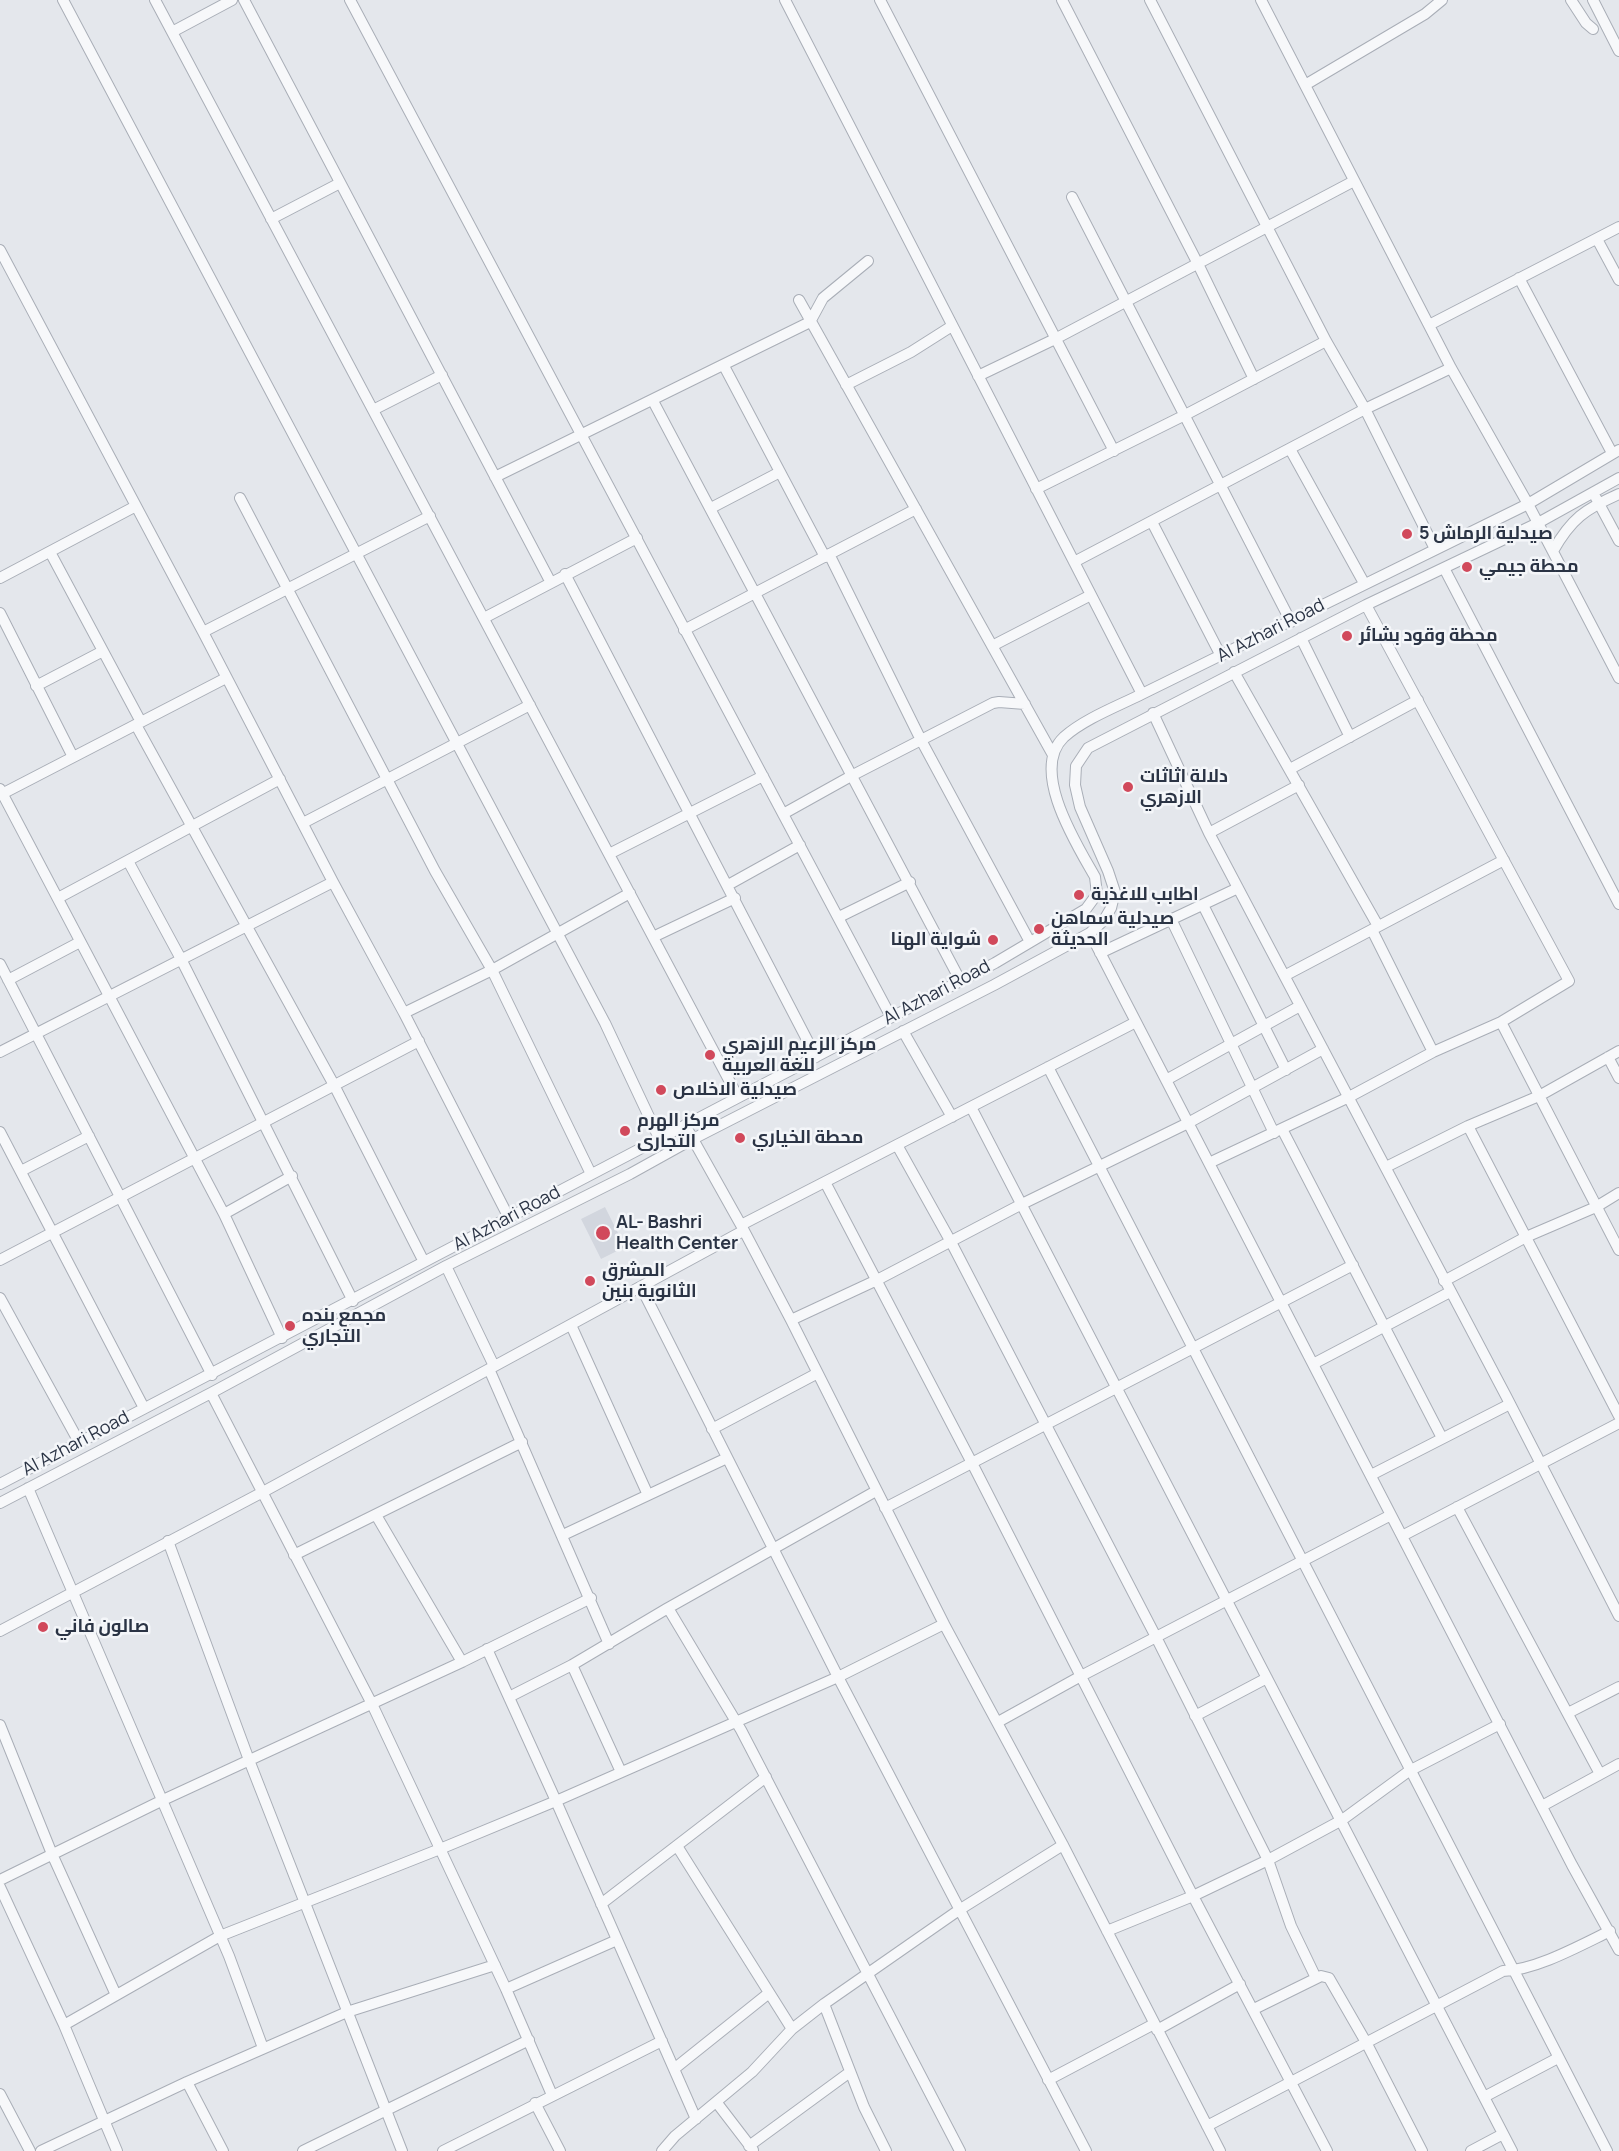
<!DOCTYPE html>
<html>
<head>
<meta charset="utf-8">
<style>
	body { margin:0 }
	canvas { display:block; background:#e4e7ec }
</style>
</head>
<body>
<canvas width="1619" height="2151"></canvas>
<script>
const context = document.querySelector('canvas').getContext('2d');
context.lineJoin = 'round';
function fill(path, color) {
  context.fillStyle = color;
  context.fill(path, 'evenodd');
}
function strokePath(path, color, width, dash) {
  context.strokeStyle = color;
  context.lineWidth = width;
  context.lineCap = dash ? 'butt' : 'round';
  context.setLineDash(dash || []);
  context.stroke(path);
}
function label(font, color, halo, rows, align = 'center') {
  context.font = font + ' Manrope,Cairo,sans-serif';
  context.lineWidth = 5;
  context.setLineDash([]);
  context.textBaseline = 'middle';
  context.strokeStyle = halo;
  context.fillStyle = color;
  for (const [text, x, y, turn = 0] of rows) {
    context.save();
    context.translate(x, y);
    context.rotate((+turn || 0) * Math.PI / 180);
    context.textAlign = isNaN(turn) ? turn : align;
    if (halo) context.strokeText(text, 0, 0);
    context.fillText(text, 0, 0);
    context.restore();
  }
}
const built = new Path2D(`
	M605 1207 625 1247 601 1259 581 1219Z`);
const minor = new Path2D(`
	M63 0 605 1023 659 1138
	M155 0 738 1097
	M244 0 550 581
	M350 0 891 1017
	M785 0 1142 694
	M880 0 1114 451
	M1062 0 1198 264 1254 379
	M1150 0 1326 341 1365 409 1435 549
	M1261 0 1451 368 1528 504 1619 678
	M1571 0 1586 23 1593 29
	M1593 0 1619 51
	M172 32 232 0
	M1305 85 1425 14 1442 0
	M1072 197 1291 622
	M271 219 340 183
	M1597 239 1619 280
	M0 250 203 632 333 882 404 1013 509 1218
	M1519 278 1612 453
	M799 300 1053 755
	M1429 325 1619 227
	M724 366 825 557
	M978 376 1055 339 1354 181
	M846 385 911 352 952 326
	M653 401 960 980
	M373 410 442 375
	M1290 449 1364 583
	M495 477 810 322 823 298 868 261
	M1036 489 1185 415 1326 341
	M240 498 435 871 492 970 591 1174
	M1596 498 1619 541
	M711 508 780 472
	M1152 522 1221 656
	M1553 551C1571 519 1585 509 1619 494
	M50 552 141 722
	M829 554 921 740 1030 942
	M1074 562 1365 409 1451 368
	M1444 568 1619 904
	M565 574 816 1057
	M0 578 136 506
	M0 613 73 757
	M484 618 637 538
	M684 630 916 509
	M203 632 430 516
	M1301 638 1350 737
	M992 646 1091 595
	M1234 672 1378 926
	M36 686 103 651
	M1153 713 1209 833 1506 1396 1619 1616
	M136 725 334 1085 424 1262
	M1290 769 1418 700
	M0 789 224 1214 282 1338
	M0 795 226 678
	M783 814 853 775 993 703 999 702 1025 704
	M303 823 530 705
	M1209 833 1299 785
	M609 854 763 776
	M128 861 181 959 353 1301
	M728 885 800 845
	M58 898 280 779
	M1203 905 1286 1070
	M839 917 910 882
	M1171 919 1274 1133
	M1372 930 1433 1052
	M1090 933 1572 1865 1619 1950
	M653 937 735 898
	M1100 953 1238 888
	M0 964 212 1375
	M1286 975 1504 860
	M8 980 80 942
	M404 1013 492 970 630 893
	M1501 1022 1619 1250
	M903 1031 952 1117
	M0 1052 333 882
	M1608 1057 1619 1078
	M1048 1067 1607 2151
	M1166 1080 1300 1006
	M971 1107 1512 2151
	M685 1125 741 1225 791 1320 944 1624 1063 1845 1220 2151
	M1468 1126 1619 1416
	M1282 1129 1442 1438
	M0 1132 144 1408
	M897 1145 951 1242 1156 1637 1268 1860 1291 1926 1316 1978
	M1209 1163 1349 1097 1433 1052 1501 1022 1569 981 1366 605
	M1386 1167 1468 1126 1539 1096 1619 1051
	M21 1171 89 1136
	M825 1182 972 1463 1193 1896 1327 2151
	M224 1214 292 1176
	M741 1225 1136 1022
	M0 1260 419 1041
	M446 1266 494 1366
	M1444 1281 1526 1237 1596 1207 1619 1193
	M641 1287 838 1677 1086 2151
	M0 1298 79 1442
	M791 1320 877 1280 1022 1204 1188 1123 1323 1049
	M571 1325 648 1495
	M1313 1364 1450 1292
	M489 1369 609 1644
	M211 1393 372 1704 506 1989 552 2095
	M712 1429 816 1374
	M1371 1475 1510 1404
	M0 1484 995 963 1086 909 1097 894 1095 877C1077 845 1029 770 1064 737 1084 719 1118 706 1142 694L1528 504 1619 450
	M28 1488 229 1956 263 2048
	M0 1503 211 1393 446 1266 630 1174 693 1139 994 985 1090 933 1104 920 1111 908 1115 892 1108 871 1080 807 1075 785 1076 766 1088 748 1366 605 1538 523 1619 478
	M1457 1507 1600 1774
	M885 1508 1353 1265
	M376 1515 462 1662
	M563 1535 727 1458
	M1402 1536 1619 1423
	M168 1541 249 1760 402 2151
	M294 1555 522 1442
	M668 1608 741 1730 960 2151
	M0 1631 261 1493 743 1231
	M487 1649 556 1801 696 2119
	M572 1665 621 1772
	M509 1697 572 1665 668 1608 876 1491
	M1568 1713 1619 1687
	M1195 1716 1267 1678
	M998 1722 1081 1676 1391 1515
	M0 1725 52 1854 116 1995
	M1542 1806 1619 1764
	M677 1846 792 2029
	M0 1880 163 1800 462 1662 591 1598
	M0 1887 64 2025 117 2151
	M601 1904 766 1777
	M1107 1931 1193 1896 1268 1860 1342 1820 1409 1771 1500 1724
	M506 1989 617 1940
	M824 2004 864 2107 886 2151
	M1254 2009 1321 1976 1329 1978 1367 2044 1422 2151
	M64 2025 220 1936 440 1849 556 1801 838 1677 944 1624
	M1157 2030 1240 1984
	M674 2069 769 1993
	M1048 2080 1154 2024
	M187 2082 223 2151
	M0 2094 30 2151
	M1484 2097 1558 2058
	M535 2103 560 2151
	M717 2103 753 2150
	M1207 2126 1503 1971C1536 1970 1579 1946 1610 1931
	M749 2146 850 2072
	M41 2151 187 2082 347 2012 495 1965
	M303 2151 529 2040
	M443 2151 662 2041
	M662 2151 675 2136 752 2072 792 2029 824 2004 959 1910 1063 1845
	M1471 2151 1503 2134`);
const markers = [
	[1407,534,6,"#d1495b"],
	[1467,567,6,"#d1495b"],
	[1347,636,6,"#d1495b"],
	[1128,787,6,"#d1495b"],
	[1079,895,6,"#d1495b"],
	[1039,929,6,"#d1495b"],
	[993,940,6,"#d1495b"],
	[710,1055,6,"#d1495b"],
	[661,1090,6,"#d1495b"],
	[625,1131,6,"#d1495b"],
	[740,1138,6,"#d1495b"],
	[603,1233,8,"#d1495b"],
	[590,1281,6,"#d1495b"],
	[290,1326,6,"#d1495b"],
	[43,1627,6,"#d1495b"]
];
const poiNames = [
	["صيدلية الرماش 5",1419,534],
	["محطة جيمي",1479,567],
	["محطة وقود بشائر",1359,636],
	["دلالة اثاثات",1140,777],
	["الازهري",1140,798],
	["اطابب للاغذية",1091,895],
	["صيدلية سماهن",1051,919],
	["الحديثة",1051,940],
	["شواية الهنا",981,940,"right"],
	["مركز الزعيم الازهري",722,1045],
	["للغة العربية",722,1066],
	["صيدلية الاخلاص",673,1090],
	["مركز الهرم",637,1121],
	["التجارى",637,1142],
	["محطة الخياري",752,1138],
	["AL- Bashri",616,1223],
	["Health Center",616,1244],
	["المشرق",602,1271],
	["الثانوية بنين",602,1292],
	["مجمع بنده",302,1316],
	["التجاري",302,1337],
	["صالون فاني",55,1627]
];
const streetNames = [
	["Al Azhari Road",1271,631,-27],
	["Al Azhari Road",937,993,-28],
	["Al Azhari Road",507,1219,-28],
	["Al Azhari Road",76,1444,-28]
];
fill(built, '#d2d6de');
strokePath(minor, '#a9aeb7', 12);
strokePath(minor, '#f7f8fa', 10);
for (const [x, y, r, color] of markers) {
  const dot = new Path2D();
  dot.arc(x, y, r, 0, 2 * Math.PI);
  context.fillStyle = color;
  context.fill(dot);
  strokePath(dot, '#f4f6f9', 2);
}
label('bold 18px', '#2b3445', '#f4f6f9', poiNames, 'left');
label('18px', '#2b3445', '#f4f6f9', streetNames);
</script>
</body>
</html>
